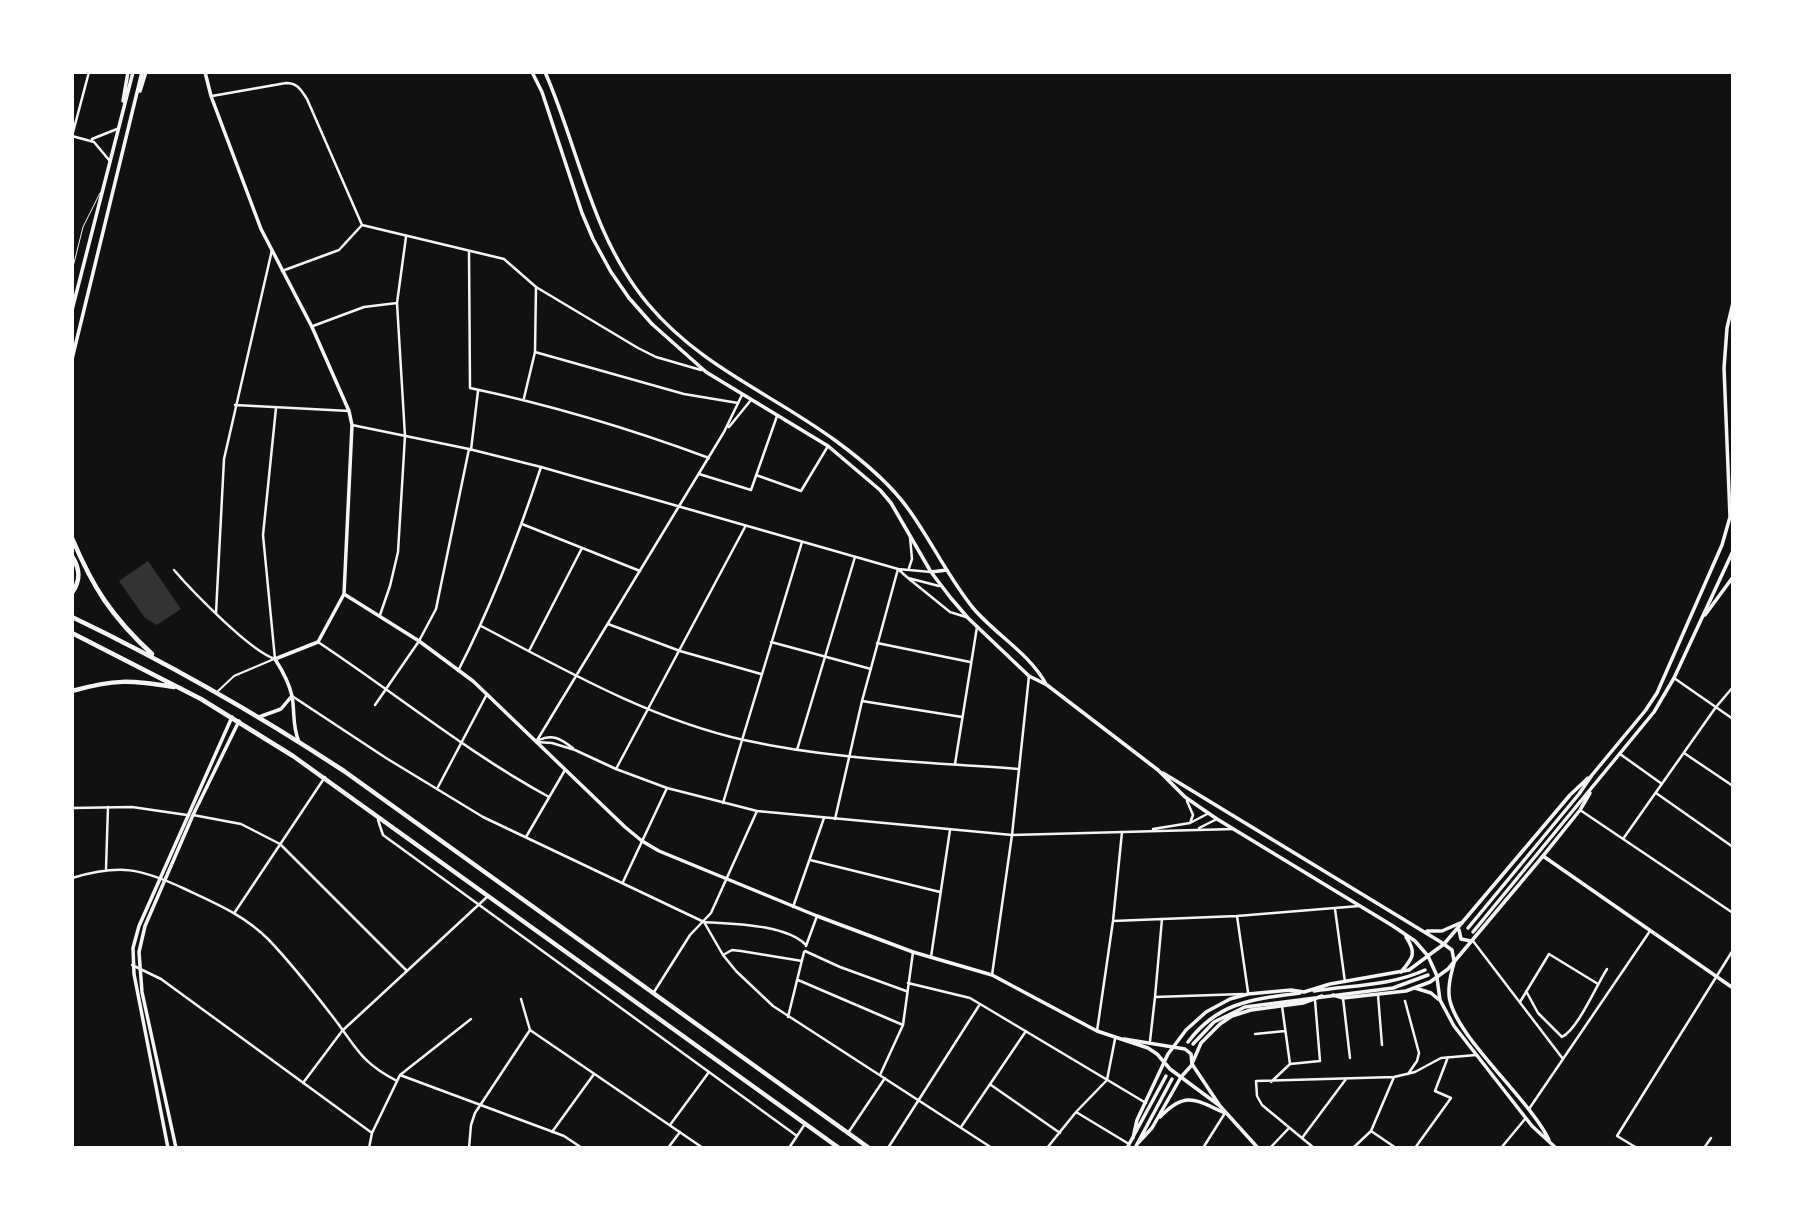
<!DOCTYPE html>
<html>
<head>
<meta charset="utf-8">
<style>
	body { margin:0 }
	#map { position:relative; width:1805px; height:1220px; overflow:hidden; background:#111; font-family:Montserrat,sans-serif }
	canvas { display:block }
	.frame { position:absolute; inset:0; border:74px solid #fff; pointer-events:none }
</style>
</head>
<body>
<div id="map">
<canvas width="1805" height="1220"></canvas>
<div class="frame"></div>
</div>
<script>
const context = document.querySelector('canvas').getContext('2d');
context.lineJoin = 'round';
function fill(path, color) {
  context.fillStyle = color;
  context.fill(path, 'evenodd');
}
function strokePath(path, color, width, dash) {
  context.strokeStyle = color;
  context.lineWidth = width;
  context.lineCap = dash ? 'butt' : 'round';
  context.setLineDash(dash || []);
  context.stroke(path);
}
const water = new Path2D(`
	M148 561 181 609 157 625 145 618 119 581Z`);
const service = new Path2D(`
	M72 271 83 227 100 193`);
const pedestrian = new Path2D(`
	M216 693 234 676 274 659`);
const minor = new Path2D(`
	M212 96 286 83C298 83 301 90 307 99L362 225
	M72 136 89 72
	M72 136 94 142 109 160
	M92 139 117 129
	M362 225 504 259 536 287 638 348 656 357 701 370
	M469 251 470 388C551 405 631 429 709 458
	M282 271 339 250 362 225
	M313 326 364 307 397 303
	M535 352 684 394 738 403
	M524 398 535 352 536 287
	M235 405 349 411
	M471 450 478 391
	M699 474 751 490 777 416
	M756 475 801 491 828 446
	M522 524 640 571
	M174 570C192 591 250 651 275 659
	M216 613 224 459 272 250
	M380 615 390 586 398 552 405 436 397 303 406 237
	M608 624 680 651 761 674
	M481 626C565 670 650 719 744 740 834 760 927 762 1018 769
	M318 642C395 693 468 753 549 797
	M771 642 871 669
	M877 643 970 662
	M529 651 582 548
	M275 659 263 535 276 408
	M458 671C492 605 518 537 541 467
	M1674 678 1733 719
	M292 696 386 758 483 817 704 922C733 924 785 924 806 945
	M862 701 962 717
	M375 705 419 641 436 609 469 449
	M797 750 855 557
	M1684 753 1733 786
	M1620 754 1662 784
	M955 764 977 627
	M616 769 745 527
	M438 787 487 694
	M1656 793 1733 847
	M723 803 802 542
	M72 808 132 807 187 815
	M1580 810 1733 913
	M193 815 241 824 280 844 407 971
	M835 819 862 701 898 569
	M526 837 565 770
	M1623 839 1716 707 1733 687
	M810 860 940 892
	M106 869 108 807
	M72 878C120 864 140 868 185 889 215 903 244 915 268 939 291 963 313 991 333 1017 357 1048 360 1062 397 1081
	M623 882 667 788
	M793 907 824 818
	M1335 909 1345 982
	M235 912 325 777
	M1237 916 1248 992
	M1162 919 1155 997 1243 994
	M1113 921 1237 916 1359 906
	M704 922 723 955 736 971 773 1006 992 1148
	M1473 941 1563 1059
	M806 946 817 916
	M805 951 840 967 906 991
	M723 955 732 950 741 951 802 961
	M931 957 950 830
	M132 965 161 979 372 1133
	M992 975 1012 835 1029 676
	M798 980 903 1025
	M908 983 970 998 1146 1103
	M1526 991 1538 1013 1562 1037C1578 1029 1596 986 1607 969
	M654 992 690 935 711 913 757 811
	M1378 995 1382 1045
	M1343 998 1350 1058
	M521 999 530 1030
	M1405 1001 1419 1053 1417 1061 1408 1074
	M1520 1002 1549 954 1598 984
	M788 1017 804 952
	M1097 1031 1113 921 1122 832
	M1255 1034 1285 1031
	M1150 1041 1155 997
	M1290 1064 1320 1061 1315 1000
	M400 1075 564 1136 582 1148
	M880 1075 903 1025 913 952
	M1271 1082 1290 1064 1282 1006
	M303 1083 342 1031 487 897
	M991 1085 1060 1133
	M1529 1109 1650 931
	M1076 1112 1129 1144
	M670 1125 709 1072
	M961 1127 1026 1031
	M1371 1131 1396 1148
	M552 1132 594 1074
	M848 1133 885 1078
	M1302 1138 1346 1079
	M369 1148 372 1133 400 1075 471 1019
	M469 1148 471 1125 475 1113 530 1030 703 1148
	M668 1148 680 1132
	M888 1148 980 1004
	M1047 1148 1076 1112 1107 1080 1115 1039
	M1270 1148 1289 1128
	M1314 1148 1262 1105 1257 1096 1256 1081 1394 1077 1415 1072 1441 1058 1476 1055
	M1353 1148 1371 1131 1394 1077
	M1415 1148 1451 1098 1435 1091 1448 1057
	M1501 1148 1525 1119
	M1637 1148 1617 1136 1733 950
	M1704 1148 1711 1138`);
const tertiary = new Path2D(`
	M352 425 469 449 541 467 898 569 931 572
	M729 427 751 400
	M909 568 912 559 910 537
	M898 569 908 578 939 586
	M908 578 950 612 966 617
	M539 740C553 733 562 740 573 748
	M536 742 552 743 575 750 616 769 667 788 757 811 1012 835 1234 829
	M536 742 724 432 742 395
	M1187 801 1193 815 1190 823
	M378 820 383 835 797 1136
	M1199 828 1217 819
	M1153 829 1190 823 1209 813
	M789 1148 805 1124
	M1203 1148 1225 1113`);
const secondary = new Path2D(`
	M205 72 211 96 261 229 312 327 349 411 352 425 344 594 419 641 473 681 625 827 642 841 659 851 817 916 913 952 992 975 1097 1031 1148 1048 1157 1054 1170 1069 1220 1106
	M532 72 542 92 582 213 593 239 611 272 629 298 652 324 706 372 828 446 880 490 891 503 931 572 950 597 968 618 1029 676 1047 685 1158 770 1185 797 1217 819 1393 926 1415 941 1428 956
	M545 72C579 149 591 236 648 304 702 368 771 393 836 441 862 460 890 483 909 510 932 542 948 577 973 608 996 635 1029 653 1046 684
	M931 572 947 570
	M1705 615 1733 577
	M259 717 281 709 291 697
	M299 742C292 726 295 712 292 696 289 682 282 670 275 659L318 642 344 594
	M1163 773 1444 944
	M1543 856 1733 988
	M1427 931H1442L1460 923
	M1454 963C1451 974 1448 983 1449 995 1452 1034 1530 1099 1549 1140
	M1401 972C1413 958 1417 953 1406 937
	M1437 978 1440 1000 1454 1026 1532 1126 1556 1148
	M1415 988 1431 993 1438 999
	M1124 1039 1185 1049 1191 1054 1192 1064 1220 1106 1258 1148
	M168 1148 134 974 133 948 139 926 232 717
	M176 1148 142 992 139 952 145 926 193 815 239 721`);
const primary = new Path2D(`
	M140 91 146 72
	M123 101 128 72
	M72 310 133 72
	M72 359 142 72
	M1468 928 1579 794 1592 775 1645 711 1657 693 1722 545 1730 517 1724 368 1727 328 1733 303
	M1459 930 1461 939 1471 941
	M1473 932 1654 712 1674 678 1733 551
	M1445 945 1452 950 1454 961
	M1428 956 1437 976
	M1314 991C1352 985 1390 986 1425 970
	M1333 995 1343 998 1406 991 1430 982 1448 969 1543 856 1580 810 1590 793
	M1188 1042C1218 1002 1253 999 1300 993
	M1193 1044 1214 1022 1245 1007 1393 988 1428 975
	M1160 1117C1186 1090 1195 1100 1225 1113
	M1133 1138 1137 1120 1168 1054 1186 1030 1206 1012 1230 999 1248 994 1291 990 1304 992 1330 984 1409 970 1444 944 1570 795 1588 778
	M1138 1143 1152 1128 1181 1077 1191 1066 1201 1043 1220 1024 1232 1016 1251 1010 1303 1003 1322 996
	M1127 1148 1166 1076
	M1135 1148 1172 1079`);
const trunk = new Path2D(`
	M72 538C93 588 112 617 152 654
	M72 556C80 569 81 580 72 593
	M72 617C166 662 257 714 344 771L869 1148
	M72 633 201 699 293 756 839 1148
	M72 691C115 679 130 680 174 687`);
fill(water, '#333');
strokePath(service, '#f5f5f5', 1);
strokePath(pedestrian, '#f5f5f5', 2);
strokePath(minor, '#f5f5f5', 2.5);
strokePath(tertiary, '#f5f5f5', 2.5);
strokePath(secondary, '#f5f5f5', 3.5);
strokePath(primary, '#f5f5f5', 3.5);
strokePath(trunk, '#f5f5f5', 4.5);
</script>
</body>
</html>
